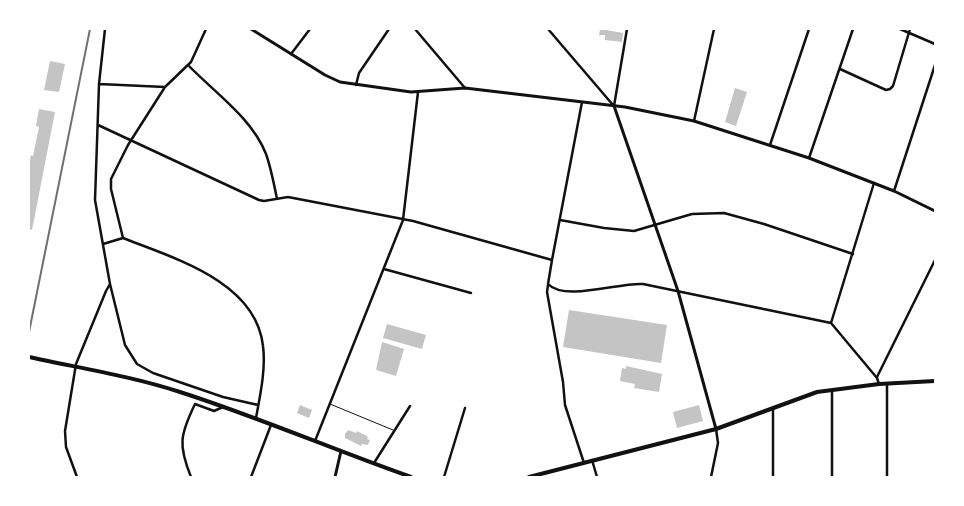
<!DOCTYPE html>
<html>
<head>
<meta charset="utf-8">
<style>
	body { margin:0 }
	#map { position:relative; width:964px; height:506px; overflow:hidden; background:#fff; font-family:"Public Sans",sans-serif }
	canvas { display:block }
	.frame { position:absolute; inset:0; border:30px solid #fff; pointer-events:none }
</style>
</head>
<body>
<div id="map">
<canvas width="964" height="506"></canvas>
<div class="frame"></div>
</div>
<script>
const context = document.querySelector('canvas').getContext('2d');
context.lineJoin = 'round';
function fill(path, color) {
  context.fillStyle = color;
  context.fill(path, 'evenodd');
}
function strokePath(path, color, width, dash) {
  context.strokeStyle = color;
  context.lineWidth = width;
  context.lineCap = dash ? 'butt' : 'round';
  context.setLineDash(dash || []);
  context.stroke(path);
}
const building = new Path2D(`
	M600 29 623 33 622 42 605 40V35H599Z
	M50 61 65 64 59 92 44 90Z
	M735 88 747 92 736 126 725 122Z
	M39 109 55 112 32 230 29 229V165L31 155 33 156 39 127 36 126Z
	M569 310 667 325 661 363 563 347Z
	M387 324 426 335 422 349 383 338Z
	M382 342 404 349 396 376 376 370Z
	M626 366 662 374 659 392 634 388 635 384 620 381 622 368 626 369Z
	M300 405 312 410 309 418 297 413Z
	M699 405 703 421 677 428 673 412Z
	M348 430 356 433 357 431 365 435 368 437 367 439 370 440 368 445 362 444 361 446 345 438V434Z`);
const service = new Path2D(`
	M330 404 393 430`);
const minor = new Path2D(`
	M105 29 99 84 95 200 110 284 125 345 137 364 153 373 223 397 258 405
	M415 29 465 88
	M548 29 613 105
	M900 29 935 44
	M291 54 310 29
	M188 65C214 92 252 118 266 154 271 168 274 184 277 199
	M840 69 886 90 890 89 893 86 910 29
	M99 84 165 87
	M356 85 359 73 389 29
	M614 106 627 29
	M694 121 714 29
	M98 125 259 200 264 201 288 197 413 221 552 260 548 284C565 302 620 282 643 284L831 323 877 378 879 384
	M770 145 809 29
	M809 158 853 29
	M894 191 935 65
	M560 220 604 228 634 231 692 214 724 213 764 224 853 254
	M123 238C173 258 256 281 263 346 266 369 260 396 256 418
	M123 238 111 189V179L128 145 165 87 191 62 206 29
	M103 244 123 238
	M552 260 582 102
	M384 269 471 293
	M548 285 547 292 563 382 565 405 584 463
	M831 323 874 183
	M877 377 935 260
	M315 441 403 220 418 92
	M592 460 597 477
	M374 463 410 406
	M77 477 66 447 65 431 76 364 106 291 110 284
	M191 477C178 445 180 435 195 404L214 411 223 407
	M251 477 271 425
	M444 477 465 408
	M711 477 718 443 716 429
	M773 477V409
	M832 477V391
	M887 477V384`);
const tertiary = new Path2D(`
	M251 29 325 75 340 82 411 92 465 88 625 107 694 121 809 158 894 191 935 211
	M614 106 678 291 716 429
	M335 477 341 451`);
const secondary = new Path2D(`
	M29 357C79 368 131 376 180 392 258 417 334 450 411 477
	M529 477 716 429 817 392 879 384 935 381`);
const rail = new Path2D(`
	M29 332 90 29`);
fill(building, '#c4c4c4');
strokePath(service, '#111', 1);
strokePath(minor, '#111', 2.5);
strokePath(tertiary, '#111', 3);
strokePath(secondary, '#111', 4);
strokePath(rail, '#707070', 2);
</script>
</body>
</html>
